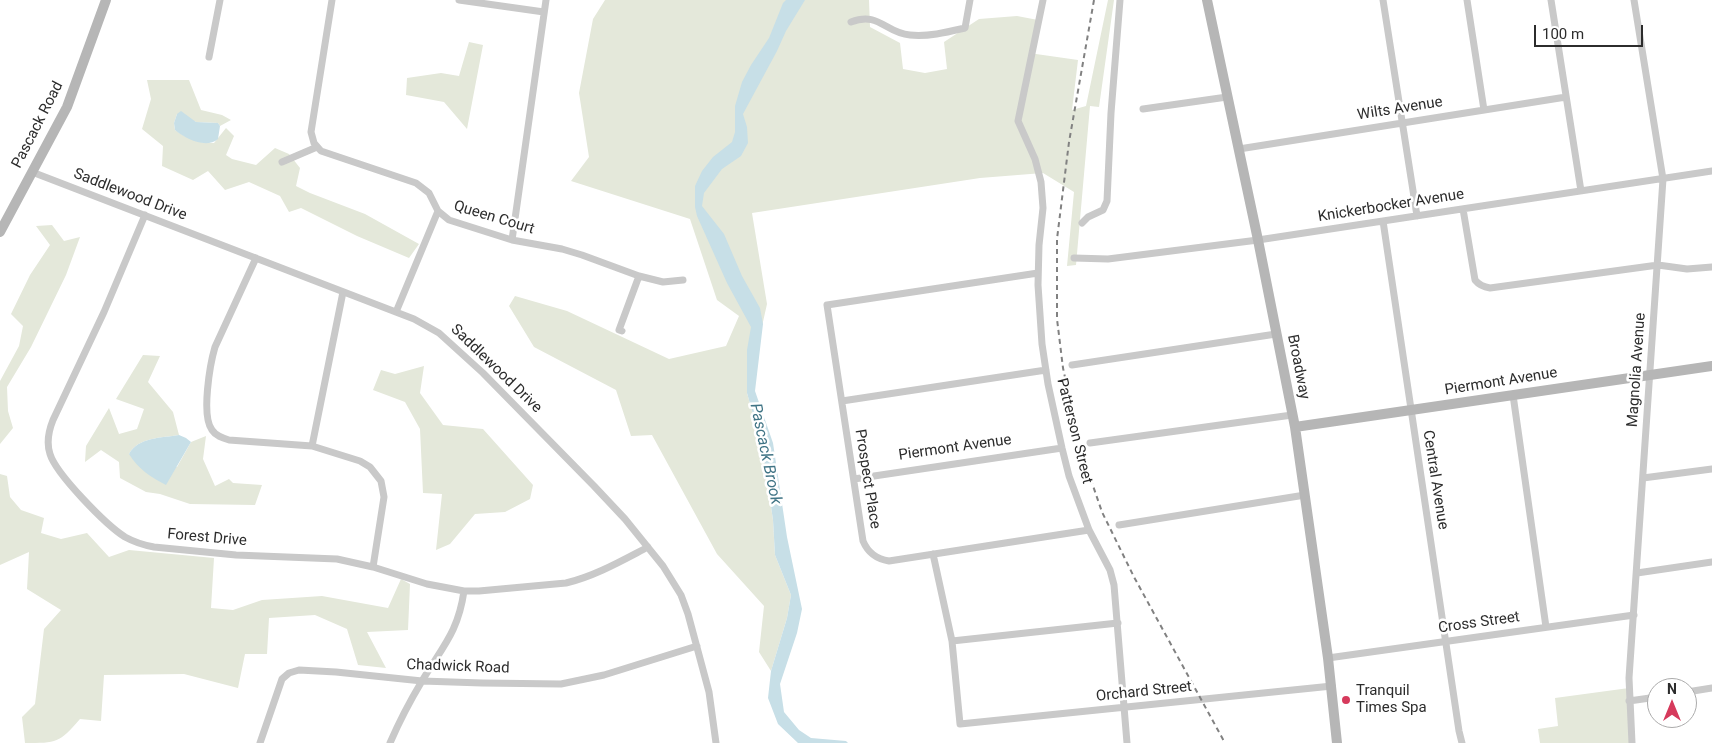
<!DOCTYPE html>
<html>
<head>
<meta charset="utf-8">
<style>
	body { margin:0 }
	#map { position:relative; width:1712px; height:743px; overflow:hidden; background:#fff; font-family:Roboto,sans-serif }
	canvas { display:block }
	.north { position:absolute; left:1647px; top:678px; width:50px; height:50px; box-sizing:border-box; background:#fff; border:1px solid #ababab; border-radius:50%; rotate:0deg; font-size:14px; font-weight:700; line-height:20px; text-align:center; color:#2c2c2c }
	.north::after { content:''; display:block; margin:auto; width:18px; height:22px; background:#d63a5c; clip-path:polygon(50% 0,100% 100%,50% 72%,0 100%) }
	.scale { position:absolute; left:1534px; top:25px; width:109px; height:22px; box-sizing:border-box; border:2px solid #2c2c2c; border-top:0; padding-left:6px; font-size:15px; line-height:18px; white-space:nowrap; color:#2c2c2c; -webkit-text-stroke:4px #fff; paint-order:stroke }
</style>
</head>
<body>
<div id="map">
<canvas width="1712" height="743"></canvas>
<div class="north">N</div>
<div class="scale">100 m</div>
</div>
<script>
const context = document.querySelector('canvas').getContext('2d');
context.lineJoin = 'round';
function fill(path, color) {
  context.fillStyle = color;
  context.fill(path, 'evenodd');
}
function strokePath(path, color, width, dash) {
  context.strokeStyle = color;
  context.lineWidth = width;
  context.lineCap = dash ? 'butt' : 'round';
  context.setLineDash(dash || []);
  context.stroke(path);
}
function label(font, color, halo, rows, align = 'center') {
  context.font = font + ' Roboto,sans-serif';
  context.lineWidth = 5;
  context.setLineDash([]);
  context.textBaseline = 'middle';
  context.strokeStyle = halo;
  context.fillStyle = color;
  for (const [text, x, y, turn = 0] of rows) {
    context.save();
    context.translate(x, y);
    context.rotate((+turn || 0) * Math.PI / 180);
    context.textAlign = isNaN(turn) ? turn : align;
    if (halo) context.strokeText(text, 0, 0);
    context.fillText(text, 0, 0);
    context.restore();
  }
}
const green = new Path2D(`
	M605 0H869L870 27 900 43 903 69 925 73 947 69 944 42 979 19 1017 16 1038 20 1029 53 1078 60 1072 110 1086 106 1108 0H1114L1099 107 1090 106 1076 265 1067 266 1074 192 1043 173 980 178 752 213 767 304 747 393 762 446 773 520 775 555 791 595 787 618 771 671 759 652 764 606 717 554 652 435 631 436 616 390 534 347 509 306 515 296 567 311 669 359 726 346 739 316 717 300 690 219 571 181 589 157 579 93 593 19Z
	M469 42 483 45 467 129 444 102 406 95 407 78 441 73 459 76Z
	M147 80H189L201 110 222 115 231 120 220 126 218 123 196 122 177 114 174 123 175 130C187 138 198 144 214 143L226 128 234 136 226 155 232 159 256 165 275 148 289 154 300 168 296 186 310 193 365 214 419 244 409 258 357 236 301 208 289 212 280 196 249 182 225 190 208 171 193 180 162 166 163 146 142 129 151 99Z
	M52 225 64 241 80 237 66 275 31 347 7 387 8 411 13 428 0 444V381L19 346 23 326 11 314 30 275 50 245 36 226Z
	M143 355 160 356 148 382 173 412 179 435C162 438 138 437 129 454L177 467 191 442 206 436 203 459 215 486 229 479 233 483 262 485 255 505 190 504 160 494 146 492 120 478 119 462 101 450 85 462 86 446 109 408 119 434 137 429 144 409 116 399Z
	M424 366 420 393 443 425 483 429 533 485 530 499 505 512 475 514 450 544 436 550 442 494 423 493 420 429 405 402 373 390 381 370 395 374Z
	M0 474 7 476 10 497 21 510 44 518 41 533 61 539 87 533 109 557 129 550 214 558 211 608 233 610 262 600 322 596 388 608 401 579 410 584 408 630 367 632 386 668 358 665 347 629 315 615 269 618 267 654H245L238 688 184 674 104 675 101 721 80 719C59 743 57 743 25 743L22 717 35 704 44 629 61 610 27 589 29 552 0 565Z
	M1629 688 1632 743H1540L1538 729 1558 726 1555 698Z`);
const water = new Path2D(`
	M786 0H805L786 31 777 51 743 114 747 127 748 143 741 156 722 169 704 193 702 206 724 234 742 276 760 308 763 324 755 391 773 443 787 537 802 609 797 633 780 684 784 712 799 730 811 738 846 741 848 743H798L778 724 768 698 771 671 787 618 791 595 775 555 773 520 762 446 747 393V350L751 327 727 283 697 216 695 207V186L702 171 713 157 732 142 735 132V106L742 82 751 65 769 38 783 3Z
	M181 111 196 122 218 123 220 126 218 139C206 149 186 139 175 130L174 123 177 114Z
	M179 435 186 438 191 442 166 485C151 477 138 469 129 454 138 437 162 438 179 435Z`);
const street = new Path2D(`
	M332 0 311 132 314 143 321 151 416 183 429 193 438 211 449 220 512 240 562 249 582 255 639 276 663 282 683 280
	M459 0 544 12
	M1043 0 1018 121 1035 159 1041 182 1043 208 1039 245 1038 285 1042 344 1048 384 1062 448 1069 476 1089 530 1110 570 1114 585 1127 743
	M1383 0 1417 216
	M1467 0 1484 110
	M1551 0 1581 191
	M851 22C879 11 885 33 910 35 928 37 948 32 965 28L970 0
	M209 57 220 0
	M1143 109 1227 97
	M1239 149 1566 97
	M282 162 317 147
	M32 172 414 319 439 333 483 373 594 486 625 519 663 566 681 595 688 614 709 692 716 743
	M1463 209 1475 280C1479 285 1483 287 1490 288L1658 265 1687 269 1712 267
	M145 215 104 312 53 420C49 430 46 442 50 454 56 474 106 525 125 537 134 542 143 545 154 547L236 555 337 559 373 567 427 584 464 591H479L566 583C595 576 621 561 648 547
	M1383 221 1459 731 1462 743
	M1082 223 1088 217 1103 210 1107 201 1111 113 1120 0
	M512 240 546 0
	M256 258 215 347C210 364 201 416 212 430 216 436 222 438 229 440L312 446 360 461 370 467 381 481 384 497 373 567
	M1074 258 1108 259 1258 240 1712 171
	M1038 273 827 305 863 541C868 553 876 559 889 561L1089 530
	M396 312 438 211
	M622 331 619 330 639 276
	M1072 365 1276 334
	M1513 395 1546 627
	M842 401 1046 370
	M1090 443 1292 415
	M312 446 343 292
	M1643 478 1712 469
	M854 479 1062 448
	M1119 525 1305 495
	M933 554 952 641 960 724 1332 686
	M1637 573 1712 562
	M952 641 1118 623
	M1328 658 1634 615
	M1687 692 1712 688
	M1629 701 1657 697
	M260 743 282 679 289 673 299 670 336 672 422 681 482 683 561 684 604 675 697 646
	M390 743C399 722 410 701 422 681 442 647 458 633 464 591
	M1632 743 1629 678 1663 179 1634 0`);
const secondary = new Path2D(`
	M1207 0 1258 240 1295 427 1328 658 1337 743
	M0 232 67 107 106 0
	M1295 427 1712 366`);
const rail = new Path2D(`
	M1094 0 1069 142 1057 239V319L1063 368 1080 448 1102 512 1134 577 1225 743`);
const markers = [
	[1346,700,5,"#d63a5c"]
];
const streetNames = [
	["Wilts Avenue",1400,109,-9],
	["Pascack Road",38,125,-63],
	["Saddlewood Drive",130,195,21],
	["Knickerbocker Avenue",1391,206,-9],
	["Queen Court",494,218,17],
	["Broadway",1298,367,79],
	["Saddlewood Drive",496,369,44],
	["Magnolia Avenue",1637,370,-86],
	["Piermont Avenue",1501,382,-9],
	["Patterson Street",1074,431,76],
	["Piermont Avenue",955,448,-8],
	["Prospect Place",867,479,81],
	["Central Avenue",1435,480,81],
	["Forest Drive",207,538,5],
	["Cross Street",1479,623,-8],
	["Chadwick Road",458,667,2],
	["Orchard Street",1144,692,-6]
];
const poiNames = [
	["Tranquil",1356,691],
	["Times Spa",1356,708]
];
const waterNames = [
	["Pascack Brook",765,454,78]
];
fill(green, '#e4e8da');
fill(water, '#c7dfe7');
strokePath(street, '#c9c9c9', 7);
strokePath(secondary, '#b6b6b6', 10);
strokePath(rail, '#818181', 2, [5, 4]);
for (const [x, y, r, color] of markers) {
  const dot = new Path2D();
  dot.arc(x, y, r, 0, 2 * Math.PI);
  context.fillStyle = color;
  context.fill(dot);
  strokePath(dot, '#fff', 2);
}
label('15px', '#2c2c2c', '#fff', streetNames);
label('15px', '#2c2c2c', '#fff', poiNames, 'left');
label('italic 16px', '#417586', '#fff', waterNames);
</script>
</body>
</html>
